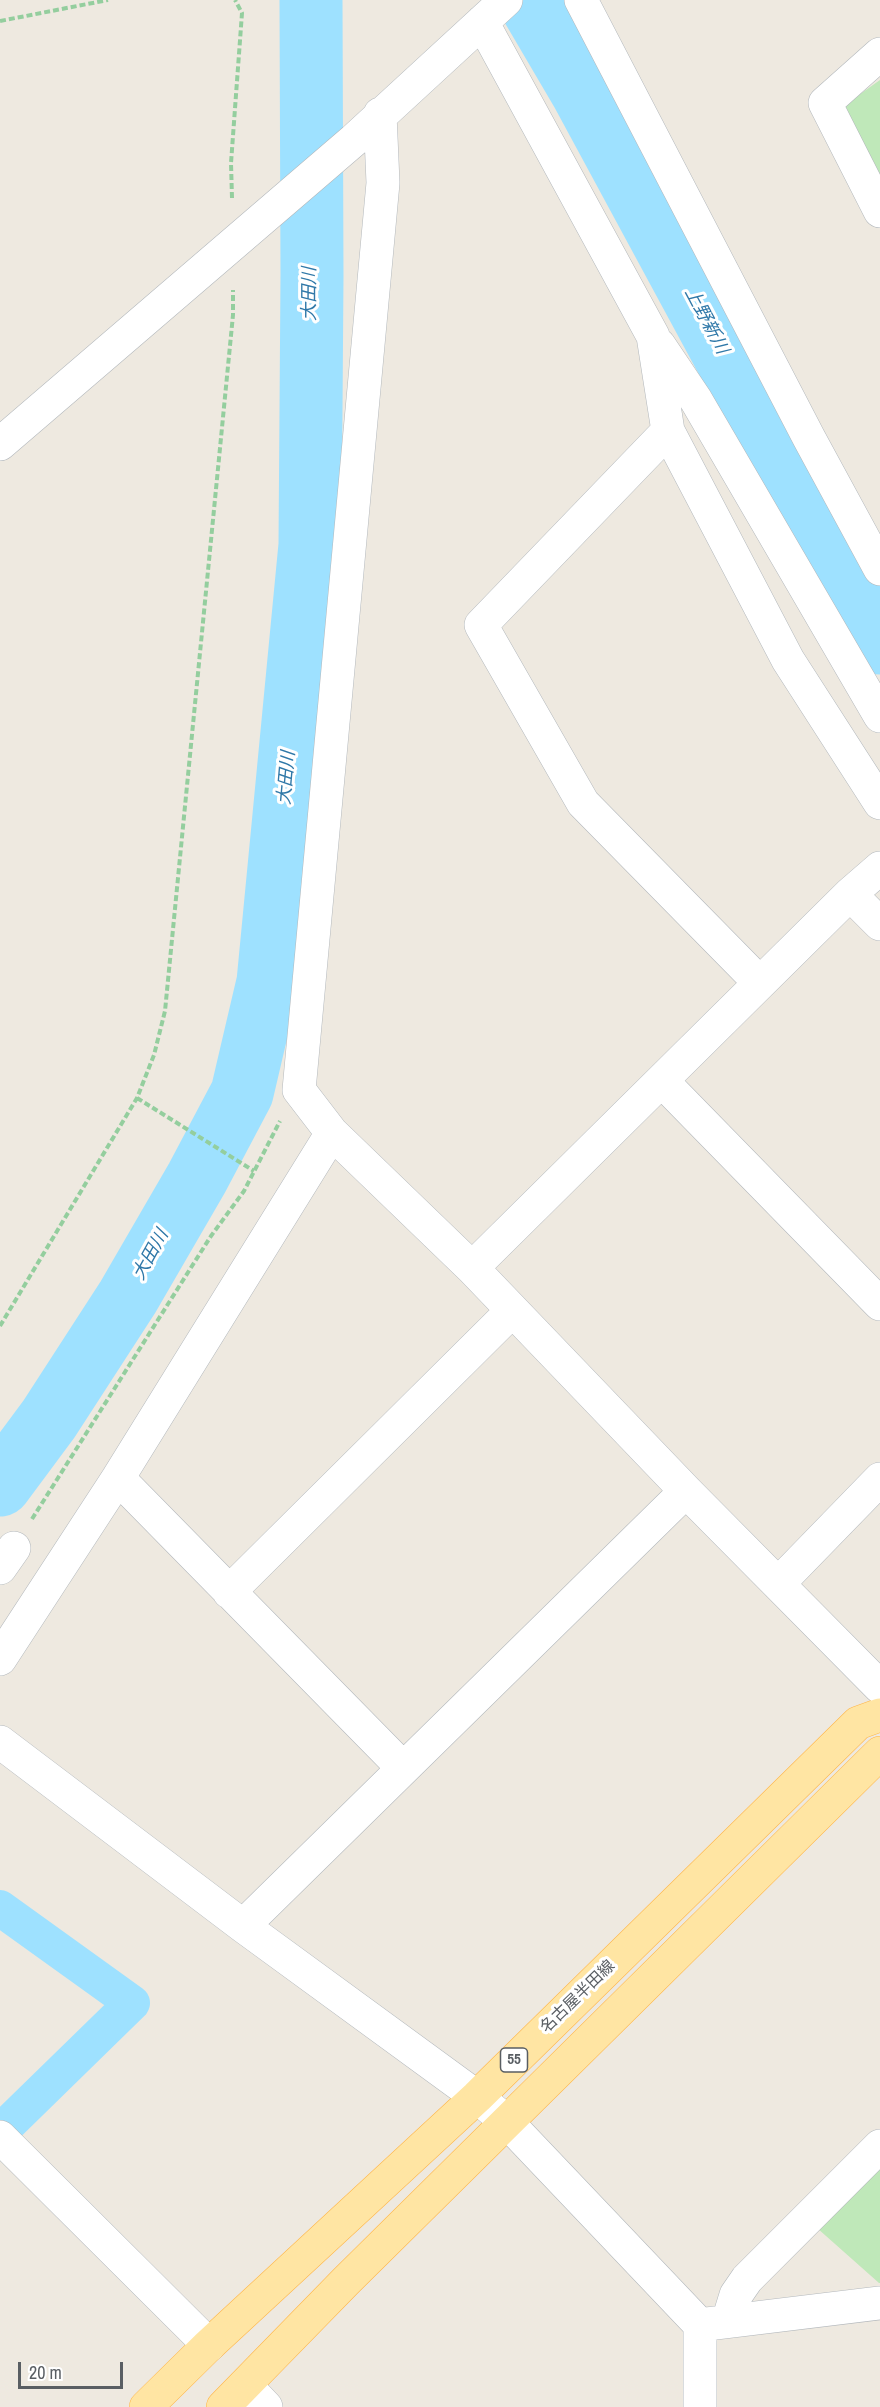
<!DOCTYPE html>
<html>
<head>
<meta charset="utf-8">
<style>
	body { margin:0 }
	#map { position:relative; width:880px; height:2407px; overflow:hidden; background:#eee9e0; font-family:"Archivo Narrow",sans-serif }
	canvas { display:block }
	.scale { position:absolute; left:18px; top:2362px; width:105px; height:27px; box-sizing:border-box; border:3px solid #595e63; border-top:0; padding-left:8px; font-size:18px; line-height:21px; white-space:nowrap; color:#595e63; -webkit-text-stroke:4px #fff; paint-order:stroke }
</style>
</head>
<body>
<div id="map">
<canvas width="880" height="2407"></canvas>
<div class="scale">20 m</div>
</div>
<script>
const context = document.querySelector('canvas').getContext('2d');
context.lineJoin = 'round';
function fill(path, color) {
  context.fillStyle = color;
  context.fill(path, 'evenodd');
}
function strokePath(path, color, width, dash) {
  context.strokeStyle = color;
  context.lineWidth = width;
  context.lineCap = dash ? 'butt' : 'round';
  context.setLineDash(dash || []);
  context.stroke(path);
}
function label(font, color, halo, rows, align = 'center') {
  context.font = font + ' "Archivo Narrow","Noto Sans JP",sans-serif';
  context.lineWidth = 6;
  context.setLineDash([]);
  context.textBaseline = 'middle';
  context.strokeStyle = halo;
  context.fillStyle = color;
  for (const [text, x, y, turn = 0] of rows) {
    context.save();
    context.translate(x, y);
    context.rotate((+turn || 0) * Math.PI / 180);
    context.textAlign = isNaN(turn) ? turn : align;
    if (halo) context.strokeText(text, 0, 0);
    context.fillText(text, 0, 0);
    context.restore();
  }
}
const green = new Path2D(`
	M880 80V179L845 116 846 104Z
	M880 2165V2283H879L817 2228Z`);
const canal = new Path2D(`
	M0 1908 132 2003 0 2132`);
const river = new Path2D(`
	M528 0 582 92 880 643
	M0 1485 49 1419 128 1297 197 1178 242 1093 268 982 310 545 312 275 311 0`);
const path = new Path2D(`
	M0 21 108 0
	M232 198 231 163 242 13 235 0
	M137 1098 254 1171
	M0 1326 137 1098 154 1055 165 1011 233 315V290
	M32 1519 211 1236 244 1191 280 1121`);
const minor = new Path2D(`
	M581 0 809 438 880 569
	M482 22 653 336 668 431 788 660 880 803
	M880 54 825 103 880 211
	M380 114 383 183 299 1090 332 1133 472 1268 686 1491 880 1687
	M659 345 696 400 880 716
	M668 431 481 625 583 803 760 983
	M0 444 354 140 506 0
	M850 894 880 924
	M662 1081 880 1304
	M472 1268 850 894 880 868
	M118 1478 403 1768
	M0 1568 14 1548
	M778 1584 880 1479
	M229 1592 512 1311
	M0 1659 118 1478 332 1133
	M0 1742 243 1926 477 2097 507 2122 700 2325V2407
	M243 1926 686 1491
	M0 2137 209 2345
	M728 2321 736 2295 747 2279 880 2146
	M707 2324 880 2303
	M245 2385 266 2407`);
const major = new Path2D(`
	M146 2407 209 2345 477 2097 858 1723 880 1715
	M223 2407 346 2281 880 1753`);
const shields = [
	[514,2060,27]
];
const shieldNames = [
	["55",514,2060]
];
const streetNames = [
	["名古屋半田線",578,1997,-44]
];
const waterNames = [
	["大田川",310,294,-90],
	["上野新川",706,321,62],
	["大田川",287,778,-85],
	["大田川",151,1255,-61]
];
fill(green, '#bfe8b9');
strokePath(canal, '#9ee1ff', 36);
strokePath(river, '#9ee1ff', 63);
strokePath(minor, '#b3b8bc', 34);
strokePath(major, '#ffb547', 34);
strokePath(path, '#94ce9e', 4, [6, 3]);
strokePath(minor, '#fff', 33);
strokePath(major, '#ffe5a3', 33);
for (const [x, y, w] of shields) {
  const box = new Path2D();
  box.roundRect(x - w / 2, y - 12, w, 24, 4.5);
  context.fillStyle = '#fff';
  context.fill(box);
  strokePath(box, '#595e63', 1.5);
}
label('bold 15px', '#595e63', null, shieldNames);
label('16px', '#595e63', '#fff', streetNames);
label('italic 18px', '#2f78a8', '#fff', waterNames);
</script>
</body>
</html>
